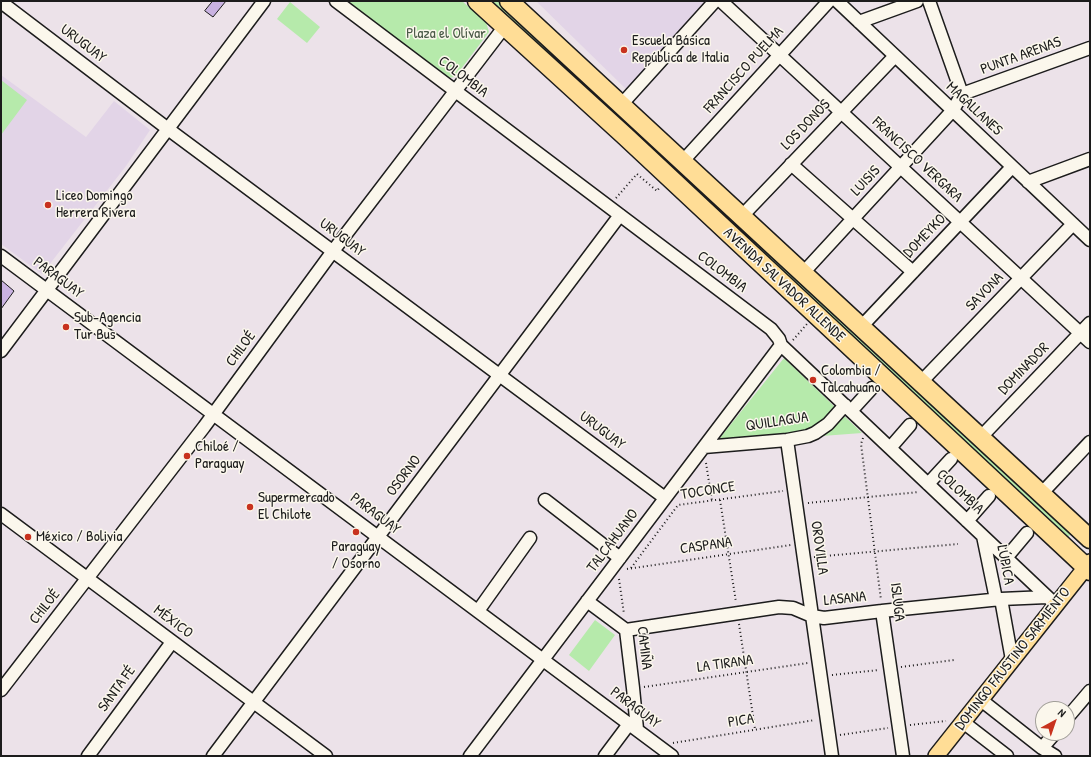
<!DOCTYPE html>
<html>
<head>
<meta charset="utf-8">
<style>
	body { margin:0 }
	#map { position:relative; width:1091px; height:757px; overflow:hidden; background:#ece2e9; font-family:"Patrick Hand",sans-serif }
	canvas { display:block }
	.frame { position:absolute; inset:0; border:2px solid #1c1c1c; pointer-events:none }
	.north { position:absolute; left:1035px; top:701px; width:40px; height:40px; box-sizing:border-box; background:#fbf7ec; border:1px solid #a29f99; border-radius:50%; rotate:40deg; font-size:11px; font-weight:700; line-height:16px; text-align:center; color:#1c1c1c }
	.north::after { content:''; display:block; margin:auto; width:14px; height:18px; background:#c8321e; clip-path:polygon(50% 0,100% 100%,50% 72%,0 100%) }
</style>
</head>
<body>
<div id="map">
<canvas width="1091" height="757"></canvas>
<div class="frame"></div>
<div class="north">N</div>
</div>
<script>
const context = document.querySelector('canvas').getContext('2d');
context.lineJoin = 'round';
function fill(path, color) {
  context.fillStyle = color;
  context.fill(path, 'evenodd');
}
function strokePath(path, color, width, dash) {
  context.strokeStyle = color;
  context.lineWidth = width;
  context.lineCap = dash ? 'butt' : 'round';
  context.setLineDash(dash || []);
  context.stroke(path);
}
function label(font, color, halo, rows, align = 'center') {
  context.font = font + ' "Patrick Hand",sans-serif';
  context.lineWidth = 3;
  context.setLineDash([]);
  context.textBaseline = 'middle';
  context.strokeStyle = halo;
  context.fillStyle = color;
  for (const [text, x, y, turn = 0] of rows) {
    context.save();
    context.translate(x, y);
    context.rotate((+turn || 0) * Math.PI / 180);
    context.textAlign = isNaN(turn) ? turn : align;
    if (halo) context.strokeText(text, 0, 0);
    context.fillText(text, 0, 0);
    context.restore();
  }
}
const built = new Path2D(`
	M536 1H706L626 89Z
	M1 75 86 137 114 101 150 130 126 166 42 274 1 244Z`);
const green = new Path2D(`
	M347 1H462L486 22 489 32 455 77 447 78Z
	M489 1H498L1072 533 1067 538Z
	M290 2 320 27 307 43 277 19Z
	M1 80 27 100 1 135Z
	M784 358 862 433 715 444Z
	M595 620 615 635 589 671 569 655Z`);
const building = new Path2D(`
	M213 1H226L213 17 205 11Z
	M1 280 14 291 1 309Z`);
const path = new Path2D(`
	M616 198 637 174 657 191 660 187
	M793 340 807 324
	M863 438 861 444 881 600
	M706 463 712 501
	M720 500 736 602
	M808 503 919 492
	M814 557 958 544
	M631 568 678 505 783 491
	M627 569 791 545
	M619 579 624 614
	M739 624 755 729
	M901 667 954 660
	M832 675 879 670
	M644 687 808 663
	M910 725 946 721
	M840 735 888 728
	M673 743 815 720`);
const minor = new Path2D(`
	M336 1 771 329 779 339 781 345 1056 605
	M721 1 1090 342
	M837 1 1090 240
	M1 2 176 135 665 498
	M859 22 917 1
	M962 94 1090 48
	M621 105 715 1
	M682 162 829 1
	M791 164 913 272
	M1028 182 1090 159
	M742 216 895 56
	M1 256 672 756
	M803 273 953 110 962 94 929 1
	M861 327 1012 167
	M1 351 264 1
	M921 382 1073 224
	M851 411 872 388
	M980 438 1090 323
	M787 440 832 756
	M704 447 787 440 808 436 815 433 828 424 845 405
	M890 448 910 425
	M928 484 951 459
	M1041 494 1090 442
	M545 500 620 558
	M1 514 326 756
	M967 521 989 496
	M983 536 996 599
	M1006 558 1027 533
	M1001 599 1012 660
	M587 601 626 630 779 607 793 608 812 616 824 618 882 611 1001 599 1047 597
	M478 611 530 538
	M882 611 903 756
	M626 630 633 688 637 729
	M1 690 204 427 333 251 505 26
	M981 700 1042 748 1055 756
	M1067 718 1090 691
	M963 722 1007 756
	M1042 748 1055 733
	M88 756 172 642
	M213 756 620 215
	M470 756 781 345
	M605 756 629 724`);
const major = new Path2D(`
	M936 756 1090 562`);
const highway = new Path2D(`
	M477 1 625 136 1090 571
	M509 1 1090 539`);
const markers = [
	[624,50,4,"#c8321e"],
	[48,205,4,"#c8321e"],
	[66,327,4,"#c8321e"],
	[813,380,4,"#c8321e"],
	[187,456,4,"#c8321e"],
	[250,507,4,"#c8321e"],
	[356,532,4,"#c8321e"],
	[28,537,4,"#c8321e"]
];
const parkNames = [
	["Plaza el Olívar",446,34]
];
const poiNames = [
	["Escuela Básica",632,41],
	["República de Italia",632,58],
	["Liceo Domingo",56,196],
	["Herrera Rivera",56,213],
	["Sub-Agencia",74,318],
	["Tur Bus",74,335],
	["Colombia /",821,371],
	["Talcahuano",821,388],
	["Chiloé /",195,447],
	["Paraguay",195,464],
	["Supermercado",258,498],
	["El Chilote",258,515],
	["México / Bolivia",36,537],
	["Paraguay",356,547,"center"],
	["/ Osorno",356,564,"center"]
];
const streetNames = [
	["URUGUAY",83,44,37],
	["PUNTA ARENAS",1021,56,-20],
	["FRANCISCO PUELMA",744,70,-48],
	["COLOMBIA",463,77,37],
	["MAGALLANES",974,109,43],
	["LOS DONOS",806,125,-46],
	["FRANCISCO VERGARA",917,160,43],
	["LUISIS",866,181,-47],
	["DOMEYKO",925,236,-46],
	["URUGUAY",342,238,37],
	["COLOMBIA",722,272,37],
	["PARAGUAY",58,278,37],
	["AVENIDA SALVADOR ALLENDE",784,285,43],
	["SAVONA",985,292,-46],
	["CHILOÉ",241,349,-54],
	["DOMINADOR",1024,369,-46],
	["QUILLAGUA",777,422,-9],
	["URUGUAY",602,431,37],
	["OSORNO",404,476,-53],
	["TOCONCE",708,491,-9],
	["COLOMBIA",960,492,43],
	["PARAGUAY",375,514,37],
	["TALCAHUANO",613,541,-53],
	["CASPANA",706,546,-8],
	["OROVILLA",819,548,82],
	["LÚPICA",1005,565,79],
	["LASANA",845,599,-6],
	["ISLUGA",897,602,83],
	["CHILOÉ",45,607,-52],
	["MÉXICO",173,622,37],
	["CAMIÑA",644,648,83],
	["DOMINGO FAUSTINO SARMIENTO",1013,659,-52],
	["LA TIRANA",725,664,-8],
	["SANTA FÉ",117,689,-54],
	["PARAGUAY",635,708,37],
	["PICA",741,721,-9]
];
fill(built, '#e2d4e7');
fill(green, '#b6eaab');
fill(building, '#c9b2e1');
strokePath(building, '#1c1c1c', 1);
strokePath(minor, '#1c1c1c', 15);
strokePath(major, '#1c1c1c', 18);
strokePath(highway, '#1c1c1c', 21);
strokePath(path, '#1c1c1c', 2, [1, 3]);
strokePath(minor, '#fbf7ec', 12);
strokePath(major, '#ffdd96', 15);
strokePath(highway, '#ffdd96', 18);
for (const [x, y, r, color] of markers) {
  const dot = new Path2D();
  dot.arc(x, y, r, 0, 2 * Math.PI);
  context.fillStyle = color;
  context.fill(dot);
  strokePath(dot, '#fbf7ec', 1.5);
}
label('15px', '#4a5a47', '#fbf7ec', parkNames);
label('15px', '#1c1c1c', '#fbf7ec', poiNames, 'left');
label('15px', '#1c1c1c', '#fbf7ec', streetNames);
</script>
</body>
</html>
